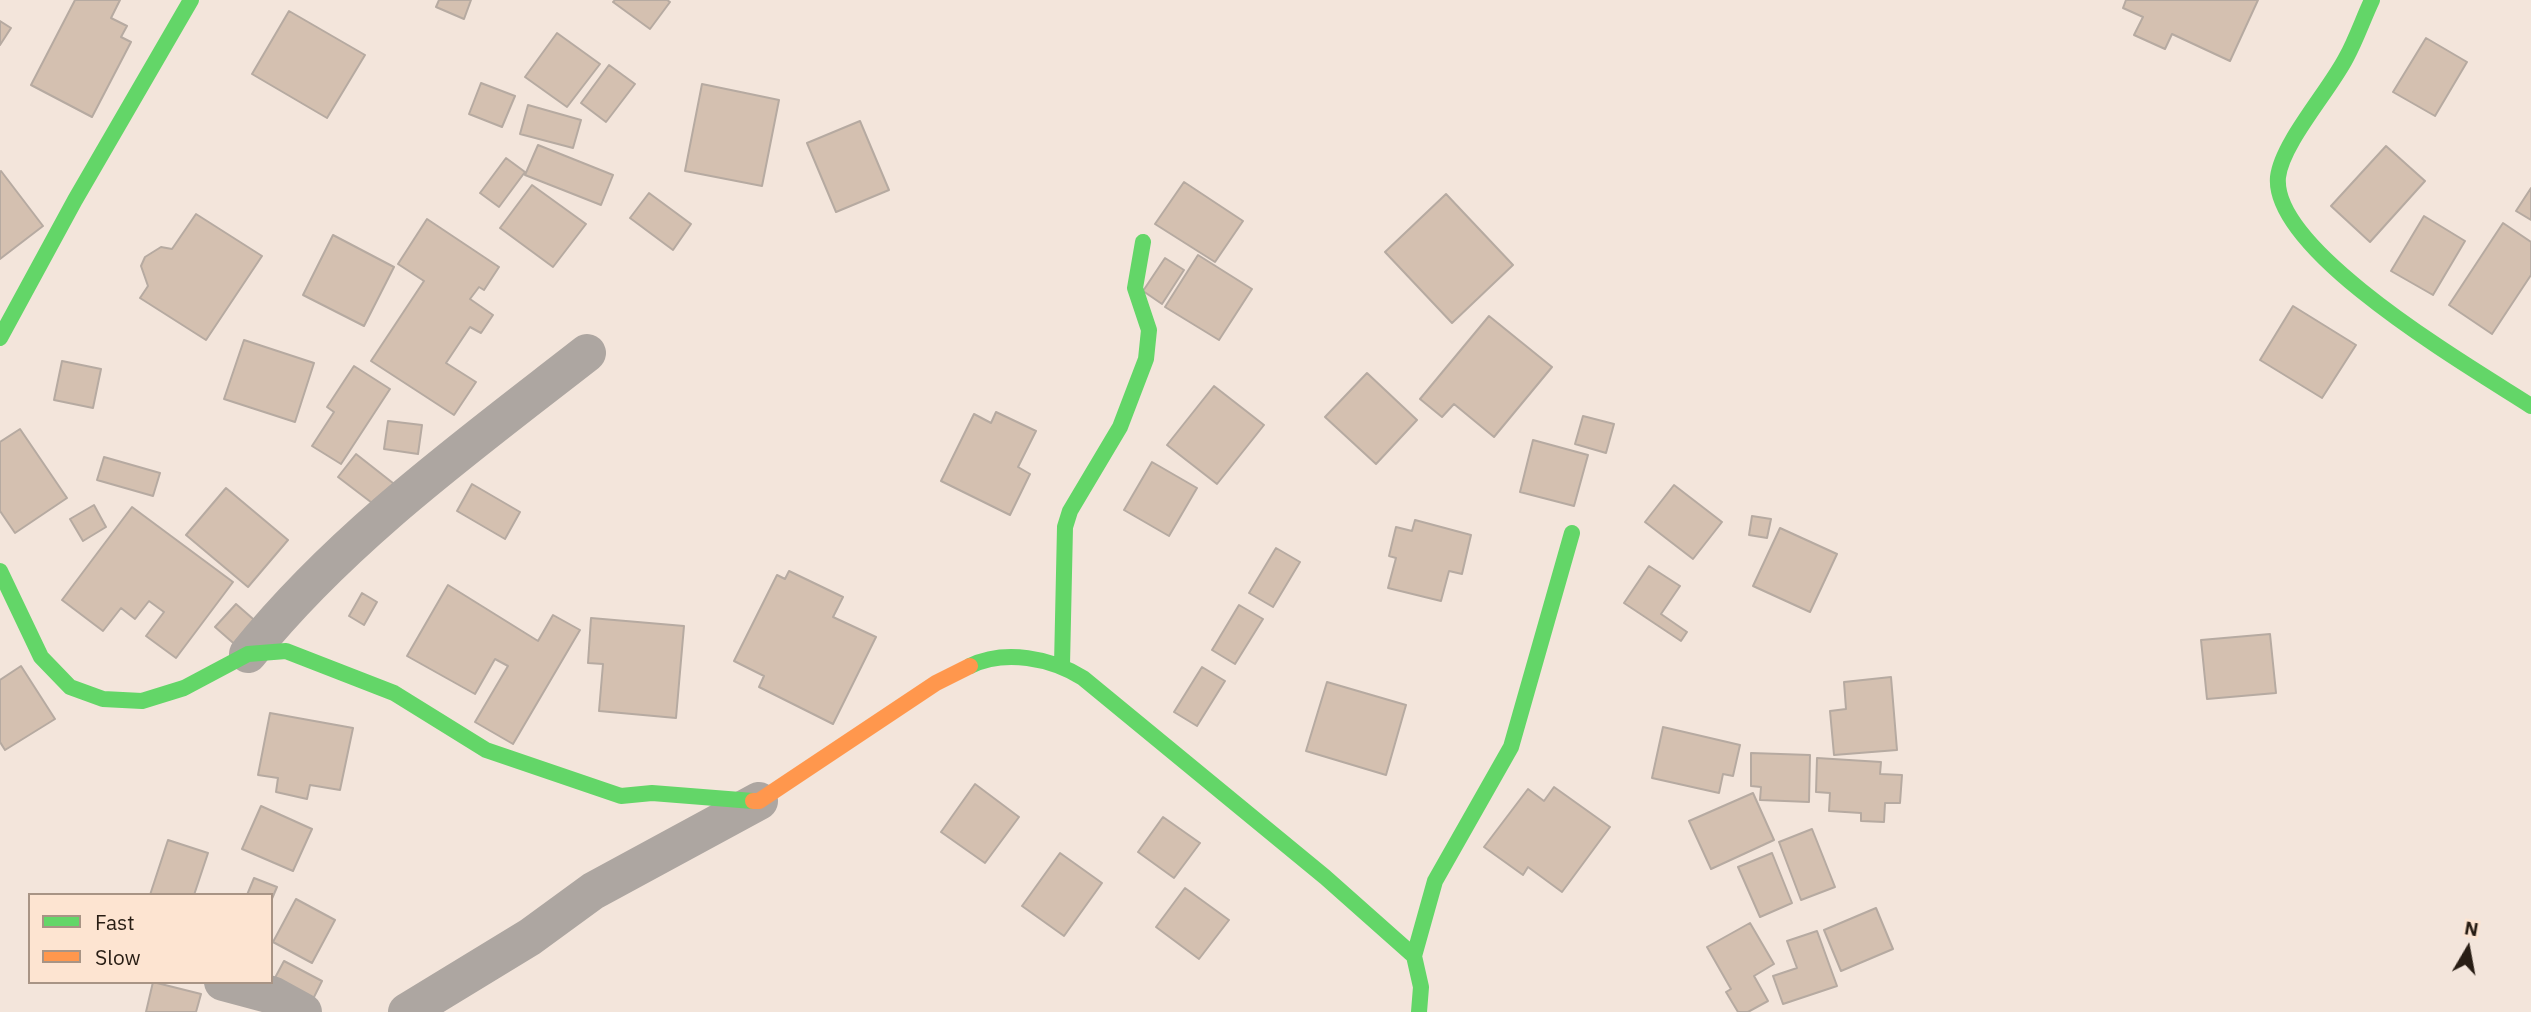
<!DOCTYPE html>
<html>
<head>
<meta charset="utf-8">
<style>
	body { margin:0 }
	#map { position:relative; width:2531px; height:1012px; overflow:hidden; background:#f3e5db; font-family:"IBM Plex Sans",sans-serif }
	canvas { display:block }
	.legend { position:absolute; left:28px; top:893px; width:245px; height:91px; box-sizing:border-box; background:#fde4d1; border:2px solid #a89485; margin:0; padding:9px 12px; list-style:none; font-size:21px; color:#281d14 }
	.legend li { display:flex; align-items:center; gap:14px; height:35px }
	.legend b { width:35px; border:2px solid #a89485 }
	.north { position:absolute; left:2433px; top:914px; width:70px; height:70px; -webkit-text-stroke:5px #fde4d1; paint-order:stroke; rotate:10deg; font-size:19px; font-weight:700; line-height:28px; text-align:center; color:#281d14 }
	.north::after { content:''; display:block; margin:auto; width:24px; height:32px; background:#281d14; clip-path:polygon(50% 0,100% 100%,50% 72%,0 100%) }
</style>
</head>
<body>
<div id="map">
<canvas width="2531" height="1012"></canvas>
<ul class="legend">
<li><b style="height:9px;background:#63d668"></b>Fast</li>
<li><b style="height:9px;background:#ff974d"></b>Slow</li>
</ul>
<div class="north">N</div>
</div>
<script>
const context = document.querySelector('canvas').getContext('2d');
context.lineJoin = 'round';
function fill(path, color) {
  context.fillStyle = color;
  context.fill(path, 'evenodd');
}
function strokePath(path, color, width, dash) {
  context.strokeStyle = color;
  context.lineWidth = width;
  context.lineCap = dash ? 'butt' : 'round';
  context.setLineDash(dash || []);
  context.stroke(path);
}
const building = new Path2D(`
	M75 0H120L111 18 127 26 121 37 131 42 92 117 31 85Z
	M439 0H471L464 19 436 7Z
	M615 0H667L670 2 650 29 613 2Z
	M2126 0H2258L2230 61 2172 34 2165 49 2134 35 2143 17 2123 8Z
	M289 11 365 55 327 118 252 74Z
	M0 21 11 28 0 45Z
	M557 33 600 64 567 107 525 77Z
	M2426 38 2467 62 2435 116 2393 92Z
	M609 65 635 84 606 122 581 103Z
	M481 83 515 96 502 127 469 114Z
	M702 84 779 100 762 186 685 171Z
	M528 105 581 120 573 148 520 134Z
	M860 121 889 190 836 212 807 143Z
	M538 145 613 175 601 205 525 175Z
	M2386 146 2425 181 2370 242 2331 206Z
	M506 158 525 172 499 207 480 193Z
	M1 171 43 226 0 259V172Z
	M1184 182 1243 221 1215 262 1155 224Z
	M532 185 586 224 553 267 500 228Z
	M2531 188V220L2516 211Z
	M649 193 691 224 673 250 630 218Z
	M1446 194 1513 265 1452 323 1385 252Z
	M196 214 262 256 206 340 140 298 148 286 141 266 145 257 161 247 172 249Z
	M2424 216 2465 241 2433 295 2391 271Z
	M427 219 499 267 484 290 479 287 470 299 493 315 481 333 470 327 446 363 476 382 454 415 371 361 424 281 398 264Z
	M2503 223 2531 242V275L2492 334 2449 305Z
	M333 235 394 267 364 326 303 295Z
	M1198 255 1252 289 1219 340 1165 307Z
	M1165 258 1184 270 1162 304 1143 291Z
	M2293 306 2356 345 2322 398 2260 360Z
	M1489 316 1552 367 1494 437 1454 404 1442 417 1420 399Z
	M244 340 314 363 295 422 224 399Z
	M62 361 101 369 93 408 54 400Z
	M354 366 390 389 341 464 312 446 334 412 327 407Z
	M1367 373 1417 420 1376 464 1325 417Z
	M1214 386 1264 425 1217 484 1167 445Z
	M996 412 1036 431 1018 467 1030 474 1010 515 941 481 974 414 991 423Z
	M1583 416 1614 424 1606 453 1575 444Z
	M388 421 422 425 418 454 384 449Z
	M20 429 67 498 15 533 0 511V442Z
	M1533 440 1588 455 1574 506 1520 492Z
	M356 454 398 487 380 509 338 477Z
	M104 457 160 473 153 496 97 480Z
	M1152 462 1197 488 1169 536 1124 510Z
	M472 484 520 512 505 539 457 511Z
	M1674 485 1722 522 1693 559 1645 522Z
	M226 488 288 540 248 587 186 535Z
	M94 505 106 527 83 541 70 519Z
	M132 507 233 582 176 658 146 636 164 612 149 601 135 619 121 608 103 631 62 600Z
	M1752 516 1771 519 1767 538 1749 535Z
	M1415 520 1471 535 1462 574 1449 571 1441 601 1388 588 1396 558 1389 556 1396 527 1412 531Z
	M1780 528 1837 554 1810 612 1753 586Z
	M1276 548 1300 562 1273 607 1249 593Z
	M1649 566 1680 586 1661 614 1687 632 1681 641 1624 603Z
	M789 571 843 597 833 617 876 637 833 724 759 687 764 676 734 661 777 575 785 579Z
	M448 585 538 641 553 615 580 630 513 744 475 722 508 666 495 659 475 694 407 656Z
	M362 593 377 602 364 625 349 616Z
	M236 604 260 625 239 648 215 627Z
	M1239 605 1263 619 1235 664 1212 650Z
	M591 618 684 626 676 718 599 711 603 664 588 663Z
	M2270 634 2276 693 2207 699 2201 640Z
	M21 666 55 719 5 750 0 742V680Z
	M1202 667 1225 681 1197 726 1174 712Z
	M1891 677 1897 750 1834 755 1830 711 1846 709 1844 682Z
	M1327 682 1406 705 1386 775 1306 751Z
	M270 713 353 728 340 790 310 785 307 799 276 792 278 778 258 775Z
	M1663 727 1740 745 1733 776 1723 774 1719 793 1652 778Z
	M1751 753 1810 755 1809 802 1760 800 1761 787 1751 786Z
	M1817 758 1881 762 1880 774 1902 775 1900 803H1885L1884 822 1861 821V813L1829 811 1830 793 1816 792Z
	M975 784 1019 817 985 863 941 832Z
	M1554 787 1610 827 1562 892 1528 867 1523 875 1484 847 1528 789 1544 801Z
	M1753 793 1774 840 1711 869 1689 821Z
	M261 806 312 829 293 871 242 849Z
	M1163 817 1200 843 1174 878 1138 852Z
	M1812 829 1835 887 1801 900 1779 842Z
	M168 840 208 853 194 895H150Z
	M1060 853 1102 883 1064 936 1022 906Z
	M1772 853 1792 903 1760 917 1738 867Z
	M254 878 277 887 271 901V895H247Z
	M1185 888 1229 920 1199 959 1156 927Z
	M296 899 335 920 312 963 273 942Z
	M1876 908 1893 949 1841 971 1824 930Z
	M1750 923 1774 964 1754 976 1768 1001 1748 1012H1738L1726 992 1731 989 1707 947Z
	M1817 931 1837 986 1783 1004 1773 976 1797 968 1787 941Z
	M284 961 322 981 308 1009 269 989Z
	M153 982 201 994 196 1012H146Z`);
const street = new Path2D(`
	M248 654C342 537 469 445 587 353
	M223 982 272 995 303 1012
	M407 1012 530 937 593 891 759 801`);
const fast = new Path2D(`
	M2372 0C2363 19 2356 40 2346 58 2329 91 2282 143 2278 177 2271 252 2474 369 2531 406
	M0 338 75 200 191 0
	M0 571 41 657 70 687 103 699 142 701 184 688 248 654 286 651 394 693 486 750 621 796 652 793 753 801
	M1062 665 1065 527 1070 511 1120 427 1146 359 1149 330 1135 288 1143 242
	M970 666C1005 649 1051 658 1083 678L1325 877 1414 956 1421 987 1419 1012
	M1414 956 1435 881 1511 747 1572 533`);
const slow = new Path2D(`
	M753 801H759L936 683 970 666`);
fill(building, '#d4c0b0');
strokePath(building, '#b6aaa1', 2);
strokePath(street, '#ada6a1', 38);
strokePath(fast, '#63d668', 16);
strokePath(slow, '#ff974d', 16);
</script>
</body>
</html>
